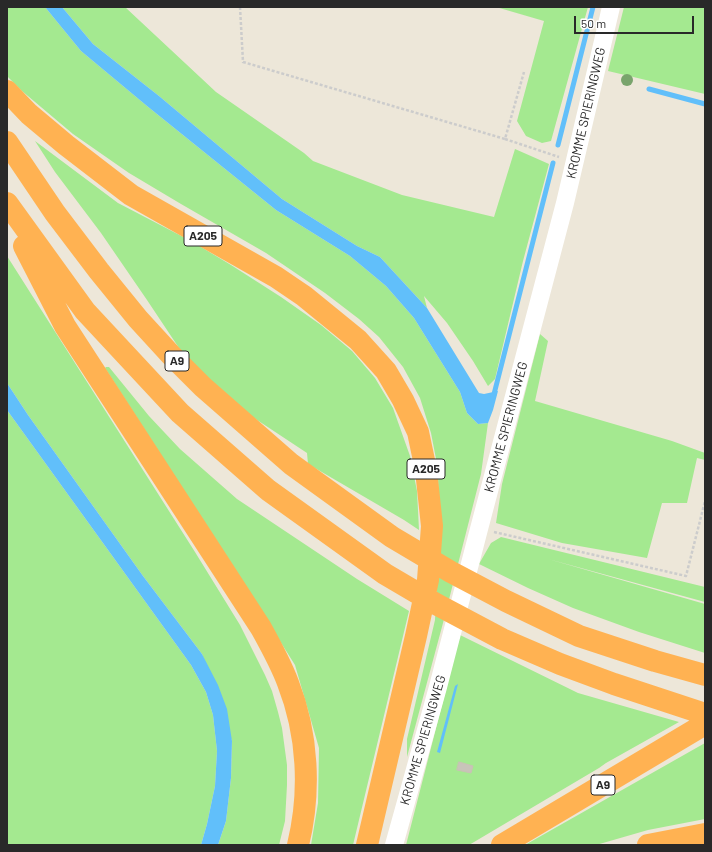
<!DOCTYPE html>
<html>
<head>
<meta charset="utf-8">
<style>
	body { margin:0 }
	#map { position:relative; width:712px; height:852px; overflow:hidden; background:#ede7d9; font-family:Barlow,sans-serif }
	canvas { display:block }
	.frame { position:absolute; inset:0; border:8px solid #292929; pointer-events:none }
	.scale { position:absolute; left:574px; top:16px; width:120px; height:18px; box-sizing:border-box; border:2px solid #292929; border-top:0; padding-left:5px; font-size:12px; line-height:14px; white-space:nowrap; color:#292929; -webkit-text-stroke:3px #fff; paint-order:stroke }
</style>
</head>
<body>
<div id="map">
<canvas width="712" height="852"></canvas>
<div class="frame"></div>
<div class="scale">50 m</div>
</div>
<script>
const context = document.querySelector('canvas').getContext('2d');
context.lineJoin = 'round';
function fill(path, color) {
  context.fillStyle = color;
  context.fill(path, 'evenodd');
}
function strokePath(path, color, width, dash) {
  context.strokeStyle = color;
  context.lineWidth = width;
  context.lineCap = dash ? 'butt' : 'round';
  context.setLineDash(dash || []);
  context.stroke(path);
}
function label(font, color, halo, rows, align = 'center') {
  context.font = font + ' Barlow,sans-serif';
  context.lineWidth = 3.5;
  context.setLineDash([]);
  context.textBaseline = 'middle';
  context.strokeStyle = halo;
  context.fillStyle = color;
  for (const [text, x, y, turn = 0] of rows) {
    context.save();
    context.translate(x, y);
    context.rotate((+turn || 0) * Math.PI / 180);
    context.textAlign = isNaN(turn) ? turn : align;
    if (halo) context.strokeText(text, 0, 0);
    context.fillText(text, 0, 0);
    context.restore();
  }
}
const green = new Path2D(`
	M7 7H45L81 51 147 106 276 210 350 256 386 286 414 318 460 392 467 413 478 424 488 423 481 474 443 623 407 757V739L435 620 439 544 438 469 431 433 420 398 403 367 379 337 359 319 325 293 266 253 181 204 129 173 73 134 22 91 7 76Z
	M62 7H125L216 92 304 153 313 161 402 195 494 217 515 149 549 164 523 261 495 379 488 386 473 361 447 323 424 296 427 308 380 257 357 246 282 199 159 96 93 44Z
	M496 7H588L551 141 542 143 526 136 517 121 544 21Z
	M624 7H705V94L608 71Z
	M35 141 118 203 191 241 231 265 281 297 321 325 352 351 375 378 393 408 410 456 417 491 419 530 404 520 308 464 307 453 245 412 189 363 147 300 101 233 55 172Z
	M7 256 195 552 240 625 265 675 272 691 278 712 282 728 287 765V785L285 821 279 845H218L226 821 231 778 232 741 202 654 143 576 28 415 7 383Z
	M540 334 548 341 535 401 672 441 705 453V460L697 458 687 503H662L647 558 562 543 496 523 502 484Z
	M106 367H109L149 416 180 449 237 499 357 579 409 611 353 845H311L318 803 319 748 295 665 244 584 105 368Z
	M7 410 191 665 206 692 213 715 217 751 215 786 207 824 201 845H7Z
	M501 537 705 587V602L548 559 705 604V653L639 632 573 608 528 588 479 564 491 543Z
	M460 635 578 693 679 722 606 763 599 768 469 845H406Z
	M705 743V819L648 830 596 845H525Z`);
const water = new Path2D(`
	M45 7H62L93 44 159 96 282 199 357 246 380 257 427 308 479 393 484 394 498 391 493 410 488 423 478 424 467 413 460 392 414 318 386 286 350 256 276 210 147 106 81 51Z
	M7 383 28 415 143 576 202 654 218 685 227 709 232 741 231 778 226 821 218 845H201L207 824 215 786 217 751 213 715 206 692 191 665 7 410Z
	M458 684 440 753 437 752 455 686Z`);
const stream = new Path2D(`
	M649 89 705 104
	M558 145 593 7
	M493 398 553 163`);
const building = new Path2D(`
	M459 762 473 766 471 773 457 770Z`);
const path = new Path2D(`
	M240 7 243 62 505 139 524 72
	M505 139 559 157
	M494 532 686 576 705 501`);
const tertiary = new Path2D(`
	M394 845 438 687 479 529 565 203 611 7`);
const motorway = new Path2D(`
	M7 91 29 114 66 145 131 195 276 277 304 296 358 340 386 371 403 400 418 432 426 470 432 526 428 580 416 636 367 845
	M7 142 55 213 99 271 138 319 171 355 203 387 291 464 392 537 451 572 506 601 579 636 655 661 705 675
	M7 203 85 311 180 413 268 490 385 574 436 604 502 639 560 664 614 684 705 714
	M24 246 65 326 261 628C271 646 281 664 288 683 308 734 311 792 298 845
	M502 845 705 724
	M648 845 705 834`);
const trees = [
	[627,80]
];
const shields = [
	[203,236,38],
	[177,361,24],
	[426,469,38],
	[603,785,24]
];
const shieldNames = [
	["A205",203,236],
	["A9",177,361],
	["A205",426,469],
	["A9",603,785]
];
const streetNames = [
	["KROMME SPIERINGWEG",586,113,-77],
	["KROMME SPIERINGWEG",506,427,-75],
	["KROMME SPIERINGWEG",423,740,-74]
];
fill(green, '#a4e990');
fill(water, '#61bffa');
strokePath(stream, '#61bffa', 5);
fill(building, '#c8c4b9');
strokePath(building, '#c8c3b3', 1);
strokePath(path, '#ccc', 2.5, [3, 2]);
strokePath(tertiary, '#fff', 18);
strokePath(motorway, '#ffb252', 22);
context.fillStyle = '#79a46c';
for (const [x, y] of trees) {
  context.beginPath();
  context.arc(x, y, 6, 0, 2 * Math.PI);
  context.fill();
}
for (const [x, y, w] of shields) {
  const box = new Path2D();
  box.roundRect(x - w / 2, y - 10, w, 20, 3);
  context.fillStyle = '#fff';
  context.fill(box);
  strokePath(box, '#292929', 1);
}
label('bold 12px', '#292929', null, shieldNames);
label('13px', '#292929', '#fff', streetNames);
</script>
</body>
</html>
